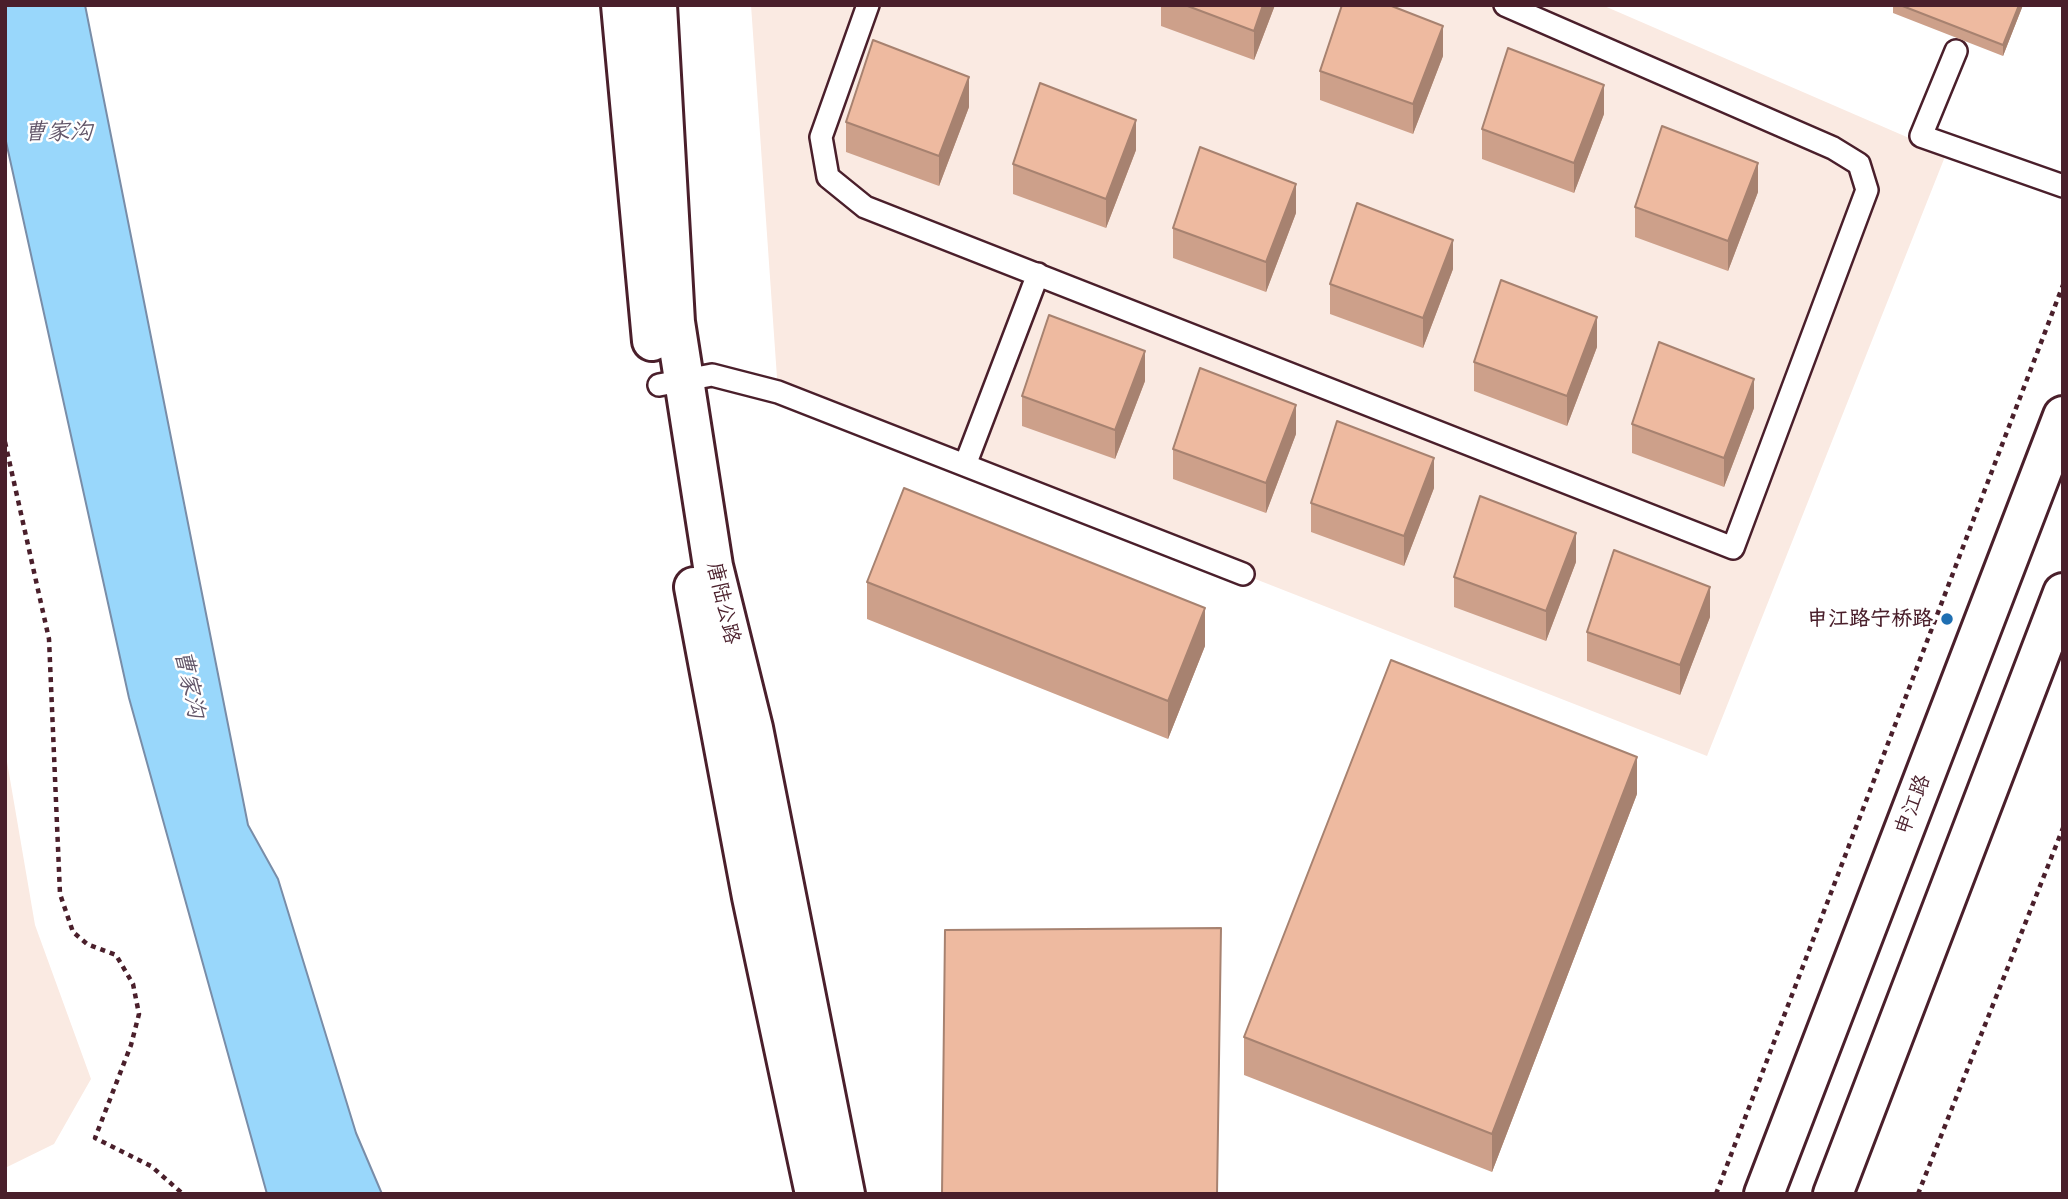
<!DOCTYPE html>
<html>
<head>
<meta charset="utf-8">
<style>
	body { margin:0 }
	#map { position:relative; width:2068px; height:1199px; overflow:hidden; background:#fff; font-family:"Comic Neue",sans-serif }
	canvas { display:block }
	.frame { position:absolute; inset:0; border:7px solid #4a1f2b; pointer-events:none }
</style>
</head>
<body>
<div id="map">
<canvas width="2068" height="1199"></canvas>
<div class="frame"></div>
</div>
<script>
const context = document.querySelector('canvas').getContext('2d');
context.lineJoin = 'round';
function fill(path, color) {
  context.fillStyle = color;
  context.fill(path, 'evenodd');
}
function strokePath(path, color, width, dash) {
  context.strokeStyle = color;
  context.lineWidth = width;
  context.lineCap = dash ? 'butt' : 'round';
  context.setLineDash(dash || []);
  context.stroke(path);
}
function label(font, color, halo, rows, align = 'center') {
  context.font = font + ' "Comic Neue","LXGW WenKai TC",sans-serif';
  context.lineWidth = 5;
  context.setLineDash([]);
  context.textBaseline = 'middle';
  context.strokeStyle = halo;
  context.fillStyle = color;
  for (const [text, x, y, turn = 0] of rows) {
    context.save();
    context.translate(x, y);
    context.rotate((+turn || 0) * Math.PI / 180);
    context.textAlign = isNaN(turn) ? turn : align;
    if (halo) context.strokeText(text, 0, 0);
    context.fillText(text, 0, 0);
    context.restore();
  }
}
const built = new Path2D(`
	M751 5H1602L1946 154 1707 756 778 392Z
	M5 750 35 925 91 1079 54 1144 5 1168Z`);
const water = new Path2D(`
	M5 5H85L248 825 278 879 356 1133 382 1194H267L129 698 5 137Z`);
const path = new Path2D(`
	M5 442 49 639 60 894 73 932 87 944 116 955 133 984 139 1014 131 1045 95 1138 151 1166 183 1194
	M1716 1194 2063 285
	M1918 1194 2063 828`);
const lane = new Path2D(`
	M868 5 821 137 828 177 865 207 1733 548 1867 190 1859 164 1833 148 1505 5
	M1956 51 1921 136 2063 186
	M659 385 712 375 778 392 1243 574
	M965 465 1038 274`);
const secondary = new Path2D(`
	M621 5 652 341
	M657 5 675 322 713 566 753 728 845 1194
	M694 587 752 897 815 1194
	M1764 1194 2063 416
	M1833 1194 2063 593`);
const wall = new Path2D(`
	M1161 5H1275L1254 60 1161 26Z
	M1893 5H2023L2003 56 1893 13Z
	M1443 56 1413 134 1320 100V71Z
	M969 107 939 186 846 152V122Z
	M1604 114 1574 193 1482 159V129Z
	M1136 150 1106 228 1013 194V164Z
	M1758 192 1728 271 1635 237V207Z
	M1296 213 1266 292 1173 258V228Z
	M1453 269 1423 348 1330 314V284Z
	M1597 347 1567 426 1474 391V362Z
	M1145 381 1115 459 1022 426V396Z
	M1754 408 1724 487 1632 453V424Z
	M1296 434 1266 513 1173 479V449Z
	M1434 488 1404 566 1311 532V503Z
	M1576 562 1546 641 1454 607V577Z
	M867 582 1205 646 1168 739 867 619Z
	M1710 617 1680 695 1587 661V632Z
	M1637 794 1492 1172 1244 1075V1037Z`);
const shadedWall = new Path2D(`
	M1263 5H1275L1254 60V31Z
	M2019 5H2023L2003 56V45Z
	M1443 26V56L1413 134V104Z
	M969 77V107L939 186V156Z
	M1604 85V114L1574 193V163Z
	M1136 120V150L1106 228V199Z
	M1758 163V192L1728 271V241Z
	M1296 184V213L1266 292V262Z
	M1453 240V269L1423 348V318Z
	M1597 317V347L1567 426V396Z
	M1145 351V381L1115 459V430Z
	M1754 379V408L1724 487V458Z
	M1296 405V434L1266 513V483Z
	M1434 458V488L1404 566V536Z
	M1576 533V562L1546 641V611Z
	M1710 587V617L1680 695V665Z
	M1205 608V646L1168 739V701Z
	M1637 757V794L1492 1172V1134Z
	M1221 928V966L1217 1194Z`);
const building = new Path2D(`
	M1185 5H1263L1254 31Z
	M1342 5H1389L1443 26 1413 104 1320 71Z
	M1900 5H2019L2003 45Z
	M873 40 969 77 939 156 846 122Z
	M1508 48 1604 85 1574 163 1482 129Z
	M1040 83 1136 120 1106 199 1013 164Z
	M1662 126 1758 163 1728 241 1635 207Z
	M1200 147 1296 184 1266 262 1173 228Z
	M1357 203 1453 240 1423 318 1330 284Z
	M1501 280 1597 317 1567 396 1474 362Z
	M1049 315 1145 351 1115 430 1022 396Z
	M1659 342 1754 379 1724 458 1632 424Z
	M1200 368 1296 405 1266 483 1173 449Z
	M1337 421 1434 458 1404 536 1311 503Z
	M904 488 1205 608 1168 701 867 582Z
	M1480 496 1576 533 1546 611 1454 577Z
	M1614 550 1710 587 1680 665 1587 632Z
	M1391 660 1637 757 1492 1134 1244 1037Z
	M1221 928 1217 1194H942L945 930Z`);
const markers = [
	[1947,619,7,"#1f6fb2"]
];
const streetNames = [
	["唐陆公路",723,603,77],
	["申江路",1913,805,-69]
];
const poiNames = [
	["申江路宁桥路",1933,619]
];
const waterNames = [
	["曹家沟",58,132],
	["曹家沟",189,684,78]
];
fill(built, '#faeae2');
fill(water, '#99d7fb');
strokePath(water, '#798da8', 2);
strokePath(lane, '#4a1f2b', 26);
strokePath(secondary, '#4a1f2b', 44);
strokePath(path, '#4a1f2b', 4.5, [5, 5]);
strokePath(lane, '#fff', 21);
strokePath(secondary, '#fff', 38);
fill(wall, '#cda08a');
fill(shadedWall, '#a78270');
fill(building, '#eebaa0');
strokePath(building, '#a78270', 2);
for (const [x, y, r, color] of markers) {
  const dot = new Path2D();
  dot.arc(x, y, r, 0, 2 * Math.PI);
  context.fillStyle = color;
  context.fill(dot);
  strokePath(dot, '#fff', 2.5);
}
label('21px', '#4a1f2b', '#fff', streetNames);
label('bold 21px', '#4a1f2b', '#fff', poiNames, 'right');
label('italic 23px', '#625669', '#fff', waterNames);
</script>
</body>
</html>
